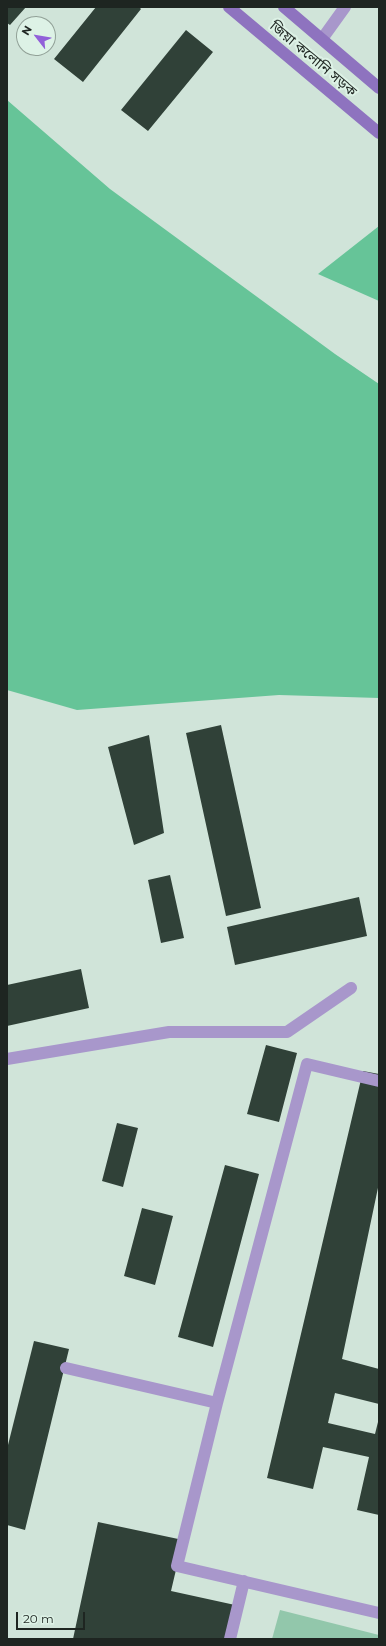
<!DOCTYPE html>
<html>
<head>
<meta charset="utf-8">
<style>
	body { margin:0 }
	#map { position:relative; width:386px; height:1646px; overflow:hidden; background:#d0e4d9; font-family:Montserrat,sans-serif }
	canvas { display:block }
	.frame { position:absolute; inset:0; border:8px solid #1e2521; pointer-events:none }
	.north { position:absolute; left:16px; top:16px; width:40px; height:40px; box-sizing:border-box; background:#ddf2e6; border:1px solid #91a097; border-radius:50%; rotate:301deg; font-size:11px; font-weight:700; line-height:16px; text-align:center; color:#1e2521 }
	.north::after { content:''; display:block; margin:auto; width:14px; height:18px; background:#9160d9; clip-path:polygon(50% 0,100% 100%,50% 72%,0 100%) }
	.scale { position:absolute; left:16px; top:1612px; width:69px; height:18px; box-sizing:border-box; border:2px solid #1e2521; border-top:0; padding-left:5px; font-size:12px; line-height:14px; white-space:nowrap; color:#1e2521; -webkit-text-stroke:3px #ddf2e6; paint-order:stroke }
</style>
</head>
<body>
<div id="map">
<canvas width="386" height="1646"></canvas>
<div class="frame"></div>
<div class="north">N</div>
<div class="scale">20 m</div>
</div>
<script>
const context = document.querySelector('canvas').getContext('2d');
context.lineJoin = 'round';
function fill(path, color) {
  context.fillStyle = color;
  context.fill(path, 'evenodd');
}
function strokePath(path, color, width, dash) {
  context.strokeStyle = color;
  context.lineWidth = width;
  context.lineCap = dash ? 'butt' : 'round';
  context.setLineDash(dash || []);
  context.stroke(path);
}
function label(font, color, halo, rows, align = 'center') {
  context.font = font + ' Montserrat,"Noto Sans Bengali",sans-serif';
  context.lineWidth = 4;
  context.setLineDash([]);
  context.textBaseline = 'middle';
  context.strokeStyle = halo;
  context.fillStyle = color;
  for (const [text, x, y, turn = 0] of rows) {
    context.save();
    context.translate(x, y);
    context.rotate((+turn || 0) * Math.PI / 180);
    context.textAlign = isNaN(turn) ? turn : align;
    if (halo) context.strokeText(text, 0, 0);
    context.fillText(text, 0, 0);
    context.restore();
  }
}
const green = new Path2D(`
	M280 1610 379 1635V1639H272Z`);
const water = new Path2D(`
	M7 100 110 189 335 354 379 384V698L279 695 77 710 7 690Z
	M379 226V301L318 274Z`);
const building = new Path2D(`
	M7 7H26L10 25 7 23Z
	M96 7H139L141 9 83 82 54 59Z
	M186 30 213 52 148 131 121 110Z
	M221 725 261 908 226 916 186 733Z
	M149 735 164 833 134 845 108 747Z
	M170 875 184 938 161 943 148 880Z
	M359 897 367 936 235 965 227 927Z
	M81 969 89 1008 7 1026V985Z
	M266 1045 297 1053 279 1122 247 1114Z
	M363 1071 379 1074V1183L342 1359 379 1369V1404L335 1393 328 1423 375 1434 379 1418V1515L357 1510 369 1457 323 1447 313 1489 267 1478Z
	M117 1123 138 1128 123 1187 102 1181Z
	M225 1165 259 1174 213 1347 178 1337Z
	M142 1208 173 1216 155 1285 124 1276Z
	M34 1341 69 1349 25 1530 7 1525V1449Z
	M98 1522 183 1540 171 1591 235 1605 228 1639H73Z`);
const minor = new Path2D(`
	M322 39 345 7
	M7 1059 169 1032H287L351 988
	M379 1081 307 1064 217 1403 177 1566 379 1613
	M66 1368 217 1403
	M230 1639 244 1581`);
const secondary = new Path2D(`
	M229 7 379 133
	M284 7 379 88`);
const streetNames = [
	["জিয়া কলোনি সড়ক",313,59,40]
];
fill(green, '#92c7ab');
fill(water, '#66c498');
fill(building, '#304138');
strokePath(minor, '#a897cb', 12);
strokePath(secondary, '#8e73bf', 12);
label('14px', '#1e2521', '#ddf2e6', streetNames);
</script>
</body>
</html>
